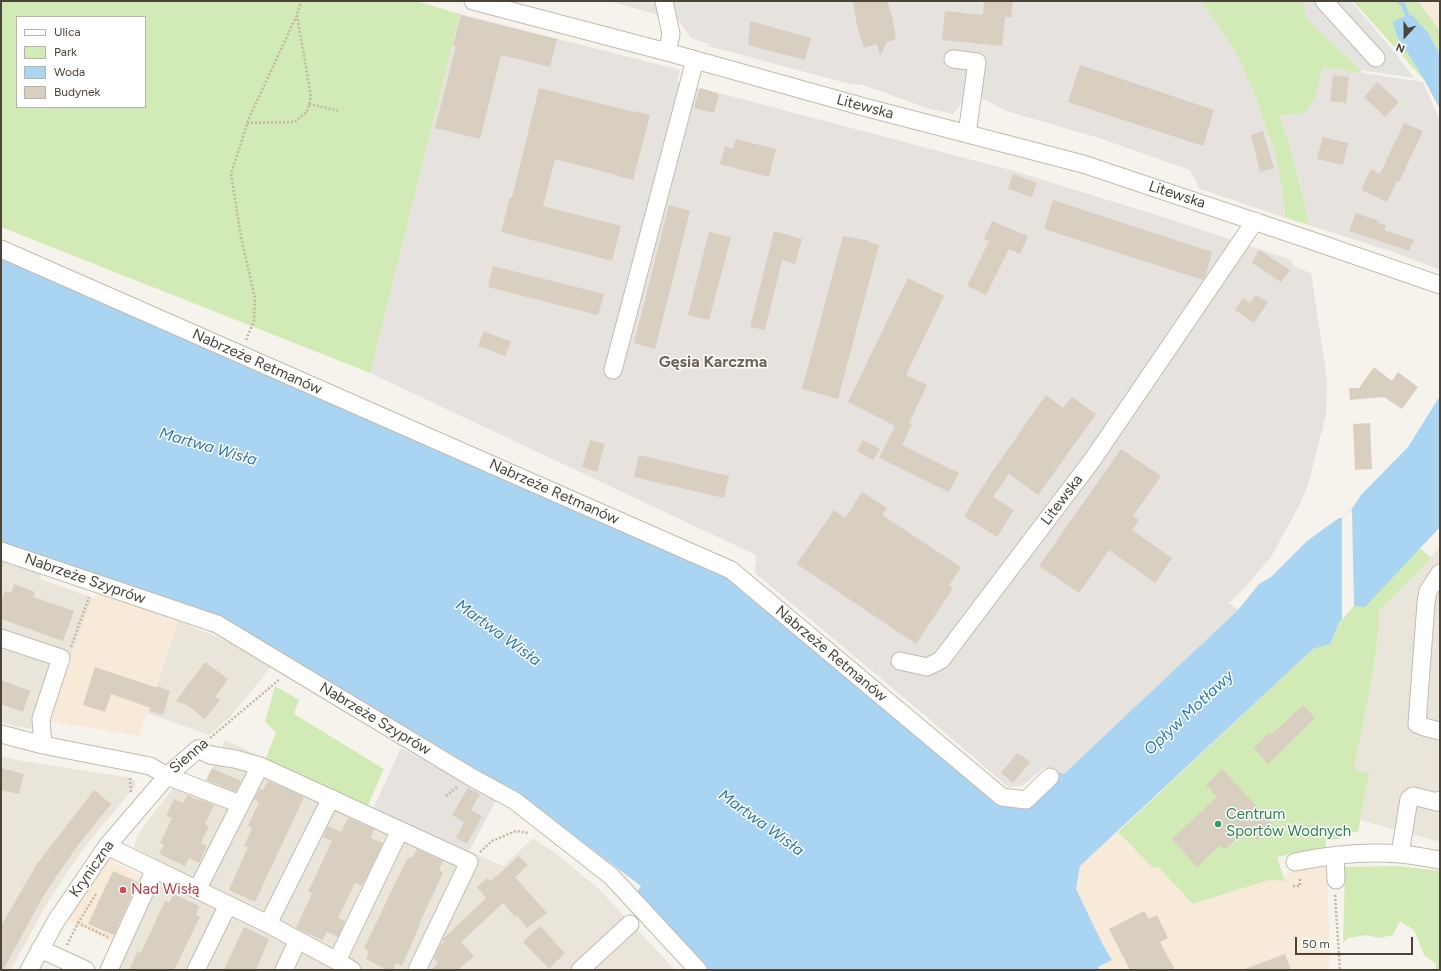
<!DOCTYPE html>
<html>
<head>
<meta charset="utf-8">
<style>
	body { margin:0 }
	#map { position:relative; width:1441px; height:971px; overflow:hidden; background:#f6f3ec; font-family:Figtree,sans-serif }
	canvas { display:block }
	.frame { position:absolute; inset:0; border:2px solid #4b4439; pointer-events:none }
	.legend { position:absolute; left:16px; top:16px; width:130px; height:92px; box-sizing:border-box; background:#fff; border:1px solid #b7b4b0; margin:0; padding:5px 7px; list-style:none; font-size:12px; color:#4b4439 }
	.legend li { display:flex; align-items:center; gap:8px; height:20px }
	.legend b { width:20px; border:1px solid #b7b4b0 }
	.north { position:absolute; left:1385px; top:16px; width:40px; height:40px; -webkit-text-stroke:3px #fff; paint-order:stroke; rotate:201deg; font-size:11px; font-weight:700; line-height:16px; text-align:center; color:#4b4439 }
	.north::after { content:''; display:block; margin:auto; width:14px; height:18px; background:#4b4439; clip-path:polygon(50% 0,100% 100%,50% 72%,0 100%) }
	.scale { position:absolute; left:1295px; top:937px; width:118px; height:18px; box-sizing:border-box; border:2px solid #4b4439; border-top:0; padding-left:5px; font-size:12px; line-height:14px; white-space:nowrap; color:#4b4439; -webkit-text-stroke:3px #fff; paint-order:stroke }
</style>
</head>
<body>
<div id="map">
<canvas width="1441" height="971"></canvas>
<div class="frame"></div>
<ul class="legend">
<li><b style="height:5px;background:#fff"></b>Ulica</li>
<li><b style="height:11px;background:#d2eab5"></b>Park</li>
<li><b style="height:11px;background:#a9d4f2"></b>Woda</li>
<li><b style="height:11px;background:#d8cfc1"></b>Budynek</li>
</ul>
<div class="north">N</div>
<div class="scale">50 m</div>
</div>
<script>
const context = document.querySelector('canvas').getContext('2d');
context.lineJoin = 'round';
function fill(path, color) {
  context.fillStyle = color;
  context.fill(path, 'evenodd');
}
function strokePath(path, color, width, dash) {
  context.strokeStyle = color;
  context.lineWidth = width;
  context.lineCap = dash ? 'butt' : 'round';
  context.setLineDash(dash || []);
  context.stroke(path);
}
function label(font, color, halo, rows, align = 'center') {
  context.font = font + ' Figtree,sans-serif';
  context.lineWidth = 3;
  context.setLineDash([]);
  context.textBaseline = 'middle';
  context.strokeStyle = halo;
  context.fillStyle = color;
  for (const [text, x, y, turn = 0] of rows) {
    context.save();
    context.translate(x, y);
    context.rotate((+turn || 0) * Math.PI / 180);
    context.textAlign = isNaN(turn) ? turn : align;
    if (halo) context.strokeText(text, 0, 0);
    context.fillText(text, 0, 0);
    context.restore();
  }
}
const residential = new Path2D(`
	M1440 547V842L1360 820 1369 773 1355 770 1356 760 1375 662 1378 632 1379 611Z
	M1 558 41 573 40 579 93 598 44 731 14 726 1 722Z
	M178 621 244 648 272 666 230 717 209 735 147 713Z
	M225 740 373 809 503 866 533 838 558 855 599 889 675 970H118L168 865 134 848 137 835 175 785 200 796Z
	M1 756 22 761 132 778 135 781V787L86 845 66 874 42 912 11 970H1Z`);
const commercial = new Path2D(`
	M1418 1H1440V31Z
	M101 594 157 613 178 621 139 736 48 721 94 596Z
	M1118 832 1152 867 1159 868 1193 904 1269 880 1285 881 1283 874 1327 866 1330 970H1100L1098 967 1112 959 1102 943 1076 889 1080 866Z
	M107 858 142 877 146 883 117 944 67 920Z`);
const industrial = new Path2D(`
	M608 1H1201L1236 52 1255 95 1274 150 1282 187 1285 215 1283 217 1200 189 1190 170 1099 138 1006 111 982 98 967 96 953 114 927 108 863 85 850 84 708 46 709 44 691 38 678 20Z
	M460 14 680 70 677 82 699 89 700 88 1014 171 1169 219 1292 260 1293 266 1311 273 1327 379 1326 415 1308 485 1298 508 1271 557 1247 585 1229 603 1238 610 1064 775 1056 772 1053 775 1045 767 1022 786 1008 787 921 712 755 573 756 555 370 373Z
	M1323 67 1423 82 1440 121V270L1396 253 1309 225 1299 178 1285 131 1279 115 1289 113 1316 96Z
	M401 748 497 799 469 851 373 809Z`);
const green = new Path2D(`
	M1 1H416L460 14 370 373 1 227ZM17 17H145V107H17Z
	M1201 1H1304L1306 18 1361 70V73L1323 67 1316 96 1305 113 1279 115C1293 151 1301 188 1309 225L1283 217 1285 215 1282 187 1274 150 1255 95 1236 52Z
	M1353 1H1418L1440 31V54L1428 33 1397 36 1425 81Z
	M1420 548 1431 558 1379 611C1378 662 1365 710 1356 760L1355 770 1369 773 1358 832H1339V839L1326 840V848L1277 857 1285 881 1269 880 1193 904 1159 868 1152 867 1118 832 1313 649 1330 644 1340 620H1342L1354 606H1365Z
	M275 686 299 700 294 714 384 769 366 810 265 761 276 732 265 722Z
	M1397 866 1440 871V970H1436V964L1424 955 1414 930 1400 921 1393 935 1379 938 1366 935 1348 938 1343 943 1345 867Z`);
const parking = new Path2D(`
	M1304 1H1351L1392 49 1414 78 1361 70 1306 18Z`);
const water = new Path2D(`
	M1412 15 1428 33 1440 54V109L1425 81 1397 36 1393 22 1401 18Z
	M1 253 730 572 1001 799 1029 802 1056 772 1064 774 1238 610 1259 584 1271 577 1307 541 1339 518H1342L1354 506 1361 495 1408 447 1440 396V527L1365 607 1354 606 1342 620H1340L1330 644 1313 649 1080 866 1076 889 1102 943 1112 960 1098 967 1100 970H707L636 893 641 886 520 795 221 617 1 544Z`);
const pier = new Path2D(`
	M1352 509 1354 606 1342 620V518Z`);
const stream = new Path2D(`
	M1399 1 1403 4 1409 20`);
const building = new Path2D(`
	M853 1H887L892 16 896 39 887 42 880 56 877 44 864 48 857 26Z
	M984 1H1013L1011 17H1005L1002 46 942 40 945 11 983 15Z
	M461 15 557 39 550 67 501 55 480 139 435 128 456 46 453 45Z
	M750 21 811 38 805 60 748 45Z
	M1080 65 1214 110 1203 146 1068 102Z
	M1333 75 1349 77 1346 103 1330 101Z
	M1377 82 1399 102 1385 117 1364 97Z
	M539 88 634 112V111L650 115 633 180 617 176V175L555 159 543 206 621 226 612 261 501 232 510 197 512 198Z
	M700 88 719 94 714 113 694 108Z
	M1404 123 1423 131 1399 182 1397 181 1387 202 1361 190 1371 169 1380 174Z
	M1263 131 1274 168 1260 172 1251 135Z
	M1323 137 1348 143 1343 165 1317 159Z
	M736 139 776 149 769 177 720 164 725 146 733 149Z
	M1013 174 1037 183 1032 197 1008 189Z
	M1053 200 1212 252 1205 277 1203 280 1044 229Z
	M669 205 690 211 655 349 634 343Z
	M1356 213 1379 221 1378 223 1386 225 1384 230 1414 240 1409 251 1349 231Z
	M992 221 1028 236 1020 254 1009 249 986 295 967 286 989 241 984 239Z
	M774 231 802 239 795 264 782 260 765 330 750 327Z
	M709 232 731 237 709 320 688 315Z
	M843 236 870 241 869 242 879 245 838 399 802 389Z
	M1259 250 1290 270 1281 282 1252 263Z
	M493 266 604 294 598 315 488 287Z
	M908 278 944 296 906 375 927 385 909 423 912 424 902 445 959 473 949 492 879 458 895 426 848 402Z
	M1256 295 1268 302 1254 323 1235 310 1243 298 1250 303Z
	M484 331 511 342 505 356 478 346Z
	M1374 367 1392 381 1398 372 1418 387 1402 409 1384 397 1350 400 1349 388H1359Z
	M1046 395 1063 408 1072 397 1096 414 1038 495 1009 474 993 497 1014 510 997 537 964 516 992 472Z
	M1370 423 1372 469 1355 470 1353 424Z
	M590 440 605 444 597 472 582 467Z
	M863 440 880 449 873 460 857 451Z
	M1121 449 1161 476 1133 516 1139 520 1132 530 1172 558 1155 583 1109 550 1079 593 1039 566Z
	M639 455 729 476 724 498 634 477Z
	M862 492 887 508 882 515 961 567 949 585 953 588 916 644 797 564 834 510 845 518Z
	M14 584 35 592 33 597 74 611 63 641 1 619V602L5 591 11 593Z
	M205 662 228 679 215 697 220 700 205 719 187 705 176 701Z
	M95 667 158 688V686L170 691 163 715 150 711 151 708 111 694 105 712 83 705Z
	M1 680 30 691 23 712 1 704Z
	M1303 705 1315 718 1268 764 1254 748 1269 733 1271 735Z
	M1017 753 1030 762 1013 783 1001 773Z
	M1 768 24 774 19 794 1 790Z
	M212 768 241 781 236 792 206 780Z
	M1222 769 1273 824 1257 840 1247 829 1224 850 1220 845 1197 867 1172 839 1217 797 1206 785Z
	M268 781 304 797 255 902 229 890 248 847 244 846 252 828 248 826 259 802 254 800 260 789 263 790Z
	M468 788 480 794 471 810 482 816 467 844 456 838 464 822 452 815Z
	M94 790 111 804 75 849 44 895 3 970H1V926L37 864Z
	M187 795 198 800V799L214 805 205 824 209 826 201 843 207 846 199 863 189 858 185 866 159 854 164 844 160 843 172 818 166 816 174 799 183 803Z
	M348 818 374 829 371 838 383 843 362 886 355 883 338 918 345 921 338 937 327 932 322 940 296 928 312 893 308 892 332 841 323 837 328 826 341 832Z
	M417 849 443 861 439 870 443 873 419 924H420L402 966 396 963 393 970H387L366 959 369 951 364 948 405 863 409 857 412 858Z
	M519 856 528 865 515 877 547 913 527 928 517 916 515 917 503 903 461 942 474 956 458 970H431L438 963 434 958 440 945 444 942 442 940 444 938 486 898 477 887 487 878 490 881 496 876H497Z
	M113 871 138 882 114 935 88 924Z
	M174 894 199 906 196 915 200 917 174 970H129L138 951 141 953 165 901 169 903Z
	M1144 911 1149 919 1157 915 1168 938 1160 942 1175 970H1130L1109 929Z
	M540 926 565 953 549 969 523 942Z
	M244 927 269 939 256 970H224Z
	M1285 954 1291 970H1245V969Z`);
const path = new Path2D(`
	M309 104 340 111
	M247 123 294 122 307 112 311 97 297 15
	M246 340 254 321 255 298 241 237 231 174 249 118 297 15 301 1
	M71 647 89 597
	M210 738 280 679
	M130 778 131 793
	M446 796 457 787
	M480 852 492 841 516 831 528 833
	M1293 886H1300V877
	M1335 895 1340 970
	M78 923 96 894
	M67 945 78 923 108 937`);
const minor = new Path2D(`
	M473 1 667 52 864 107 1083 164 1307 239 1440 285
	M664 1 671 34 667 52
	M1324 1 1376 58
	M953 59 977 62 967 134
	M1 249 731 570 1002 797 1026 800 1050 777
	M613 370 695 60
	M1 551 217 624 471 777 515 801 611 876 698 970
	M1440 573 1428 591 1426 603 1417 724 1424 727 1440 731
	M1 638 61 658 41 719 43 745
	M900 661 927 667 941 660 1093 459 1255 221
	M1 734 43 745 150 766 167 776 240 804
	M107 846 268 924 337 961 352 970
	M1400 854 1409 799 1413 796 1437 802 1440 800
	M1335 856 1336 880
	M1295 862C1329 855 1365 851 1400 854 1413 855 1427 858 1440 860
	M197 890 260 766
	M268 924 331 798
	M40 949 86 970
	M337 961 400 830
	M29 970 56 921 107 846 167 776 198 749 210 755 235 759 260 766 469 862 417 970
	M109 970 155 869
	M196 970 228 905
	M284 970 298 940
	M580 970 630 924`);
const markers = [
	[1218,824,4,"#2e9e5b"],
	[123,890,4,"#e0444e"]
];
const streetNames = [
	["Litewska",865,107,15],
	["Litewska",1177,195,18],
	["Nabrzeże Retmanów",257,362,24],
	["Nabrzeże Retmanów",554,492,24],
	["Litewska",1062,500,-53],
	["Nabrzeże Szyprów",85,579,19],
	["Nabrzeże Retmanów",831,654,40],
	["Nabrzeże Szyprów",375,719,31],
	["Sienna",189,756,-40],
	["Kryniczna",92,869,-55]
];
const leisureNames = [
	["Centrum",1226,815],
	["Sportów Wodnych",1226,832]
];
const healthNames = [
	["Nad Wisłą",131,890]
];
const neighbourhoodNames = [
	["Gęsia Karczma",713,362]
];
const waterNames = [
	["Martwa Wisła",208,447,16],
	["Martwa Wisła",498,633,36],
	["Opływ Motławy",1189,713,-43],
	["Martwa Wisła",761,823,36]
];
fill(residential, '#eae5da');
fill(commercial, '#f7ead8');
fill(industrial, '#e6e2dd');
fill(green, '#d2eab5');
fill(parking, '#e5e3e0');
fill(water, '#a9d4f2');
fill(pier, '#f6f3ec');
strokePath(stream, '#a9d4f2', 4.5);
fill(building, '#d8cfc1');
strokePath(minor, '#c2bbae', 19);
strokePath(path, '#c4b79f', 2.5, [2, 2]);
strokePath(minor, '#fff', 17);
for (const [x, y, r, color] of markers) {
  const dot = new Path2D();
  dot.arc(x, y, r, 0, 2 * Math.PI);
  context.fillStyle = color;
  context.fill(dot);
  strokePath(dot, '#fff', 1.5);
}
label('15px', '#4b4439', '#fff', streetNames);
label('15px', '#27864d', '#fff', leisureNames, 'left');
label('15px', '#be3a42', '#fff', healthNames, 'left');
label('bold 16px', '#6e6250', '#fff', neighbourhoodNames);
label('italic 16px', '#2e7ab2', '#fff', waterNames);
</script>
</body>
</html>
